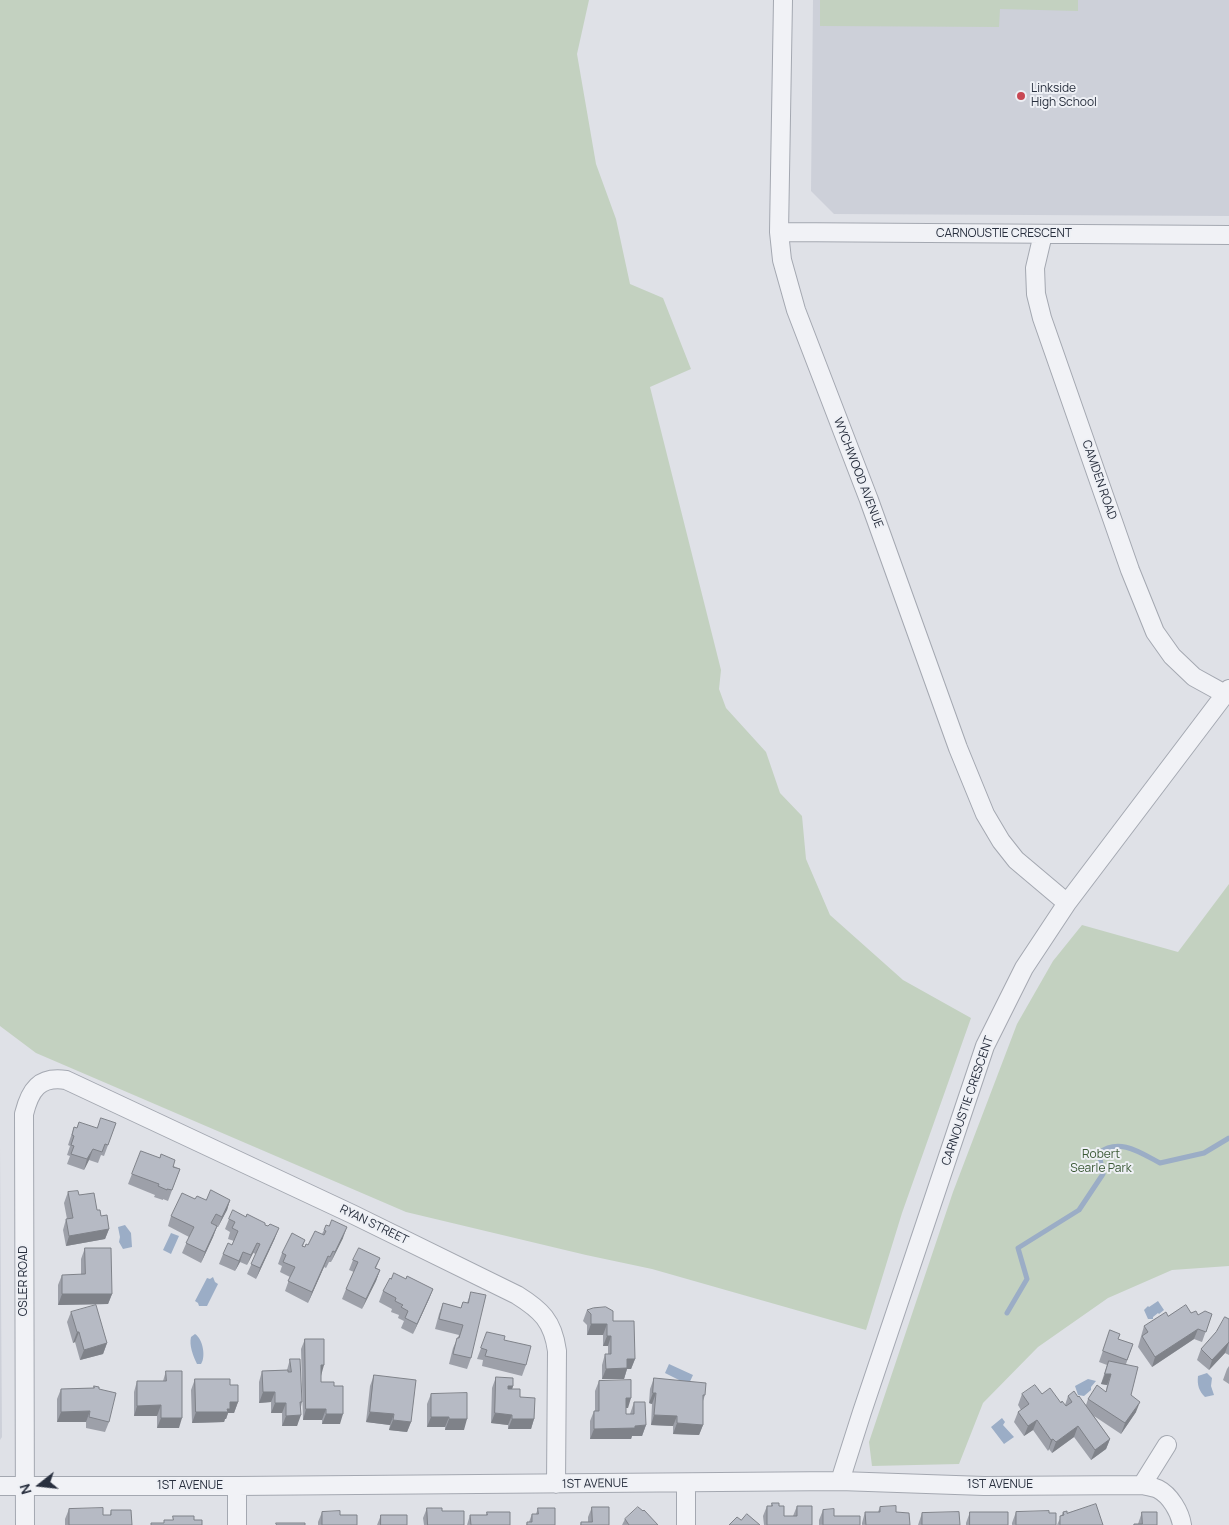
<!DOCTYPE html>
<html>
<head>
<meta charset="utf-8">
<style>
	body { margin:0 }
	#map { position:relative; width:1229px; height:1525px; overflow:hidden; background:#dfe1e7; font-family:Manrope,sans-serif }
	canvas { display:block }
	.north { position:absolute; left:15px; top:1460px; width:50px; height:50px; -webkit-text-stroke:4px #eef0f5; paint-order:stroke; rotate:254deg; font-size:14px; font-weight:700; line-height:20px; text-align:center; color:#282f3e }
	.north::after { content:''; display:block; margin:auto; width:18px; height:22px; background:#282f3e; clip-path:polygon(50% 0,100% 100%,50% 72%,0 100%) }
</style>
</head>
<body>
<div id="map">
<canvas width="1229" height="1525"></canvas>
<div class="north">N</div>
</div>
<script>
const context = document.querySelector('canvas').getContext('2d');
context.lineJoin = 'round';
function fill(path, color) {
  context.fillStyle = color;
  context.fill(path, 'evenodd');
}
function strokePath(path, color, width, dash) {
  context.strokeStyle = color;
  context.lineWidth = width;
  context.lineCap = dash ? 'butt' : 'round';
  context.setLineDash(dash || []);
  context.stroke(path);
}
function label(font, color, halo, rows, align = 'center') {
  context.font = font + ' Manrope,sans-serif';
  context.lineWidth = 4;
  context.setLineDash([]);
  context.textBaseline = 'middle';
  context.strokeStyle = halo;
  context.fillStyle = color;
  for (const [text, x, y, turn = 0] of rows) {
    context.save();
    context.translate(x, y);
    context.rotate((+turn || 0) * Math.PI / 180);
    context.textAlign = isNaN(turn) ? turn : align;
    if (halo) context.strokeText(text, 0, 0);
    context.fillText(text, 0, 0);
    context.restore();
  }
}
const built = new Path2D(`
	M813 0H1229V216L834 214 811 191Z
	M0 1146 2 1437 0 1440Z`);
const green = new Path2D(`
	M0 0H589L577 54 596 164 616 219 630 284 663 298 691 369 650 387 721 670 719 689 726 708 766 752 780 793 802 816 806 859 830 915 903 980 971 1018 902 1213 866 1330 652 1269 586 1255 406 1212 36 1053 0 1026Z
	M820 0H1078V11L1000 9 999 27 820 26Z
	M1229 884V1266L1172 1270 1108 1298 1038 1347 983 1403 959 1464 872 1466 869 1442 953 1192 1017 1024 1053 961 1082 925 1178 952Z`);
const water = new Path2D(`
	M125 1225 131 1233 132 1247 123 1249 119 1242 120 1237 118 1227Z
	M171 1233 179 1236 171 1254 163 1250Z
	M213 1277 215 1282 218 1284 207 1306H199L198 1303 195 1301 207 1278 210 1279Z
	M1158 1301 1164 1310 1159 1314 1158 1313 1153 1317V1319H1148L1144 1310 1148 1306 1149 1307Z
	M195 1334C203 1339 206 1357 201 1364H197C193 1356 189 1345 191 1337Z
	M669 1364 693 1375 687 1388 681 1381 665 1373Z
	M1207 1373 1212 1378 1211 1386 1214 1395 1205 1397C1199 1391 1197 1385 1198 1376Z
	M1088 1379 1096 1381 1091 1387V1390L1084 1396 1078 1395 1075 1386Z
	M1002 1418 1005 1422 1003 1425 1014 1437 1004 1444 991 1427Z`);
const stream = new Path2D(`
	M1007 1313 1027 1279 1018 1248 1079 1210 1103 1174 1099 1153C1119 1137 1141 1153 1160 1163L1204 1153 1229 1138`);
const minor = new Path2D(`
	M783 0 779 232 782 260 796 310 869 500 958 748 985 814 1001 841 1016 860 1067 903
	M779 232 1229 235
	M1043 234 1035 268 1036 294 1042 318 1130 570 1155 632 1172 656 1194 677 1225 694
	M840 1481 862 1412 985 1046 1024 968 1067 903 1229 689
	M686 1483V1525
	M1142 1485 1167 1445
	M0 1486H237L840 1481 984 1486 1142 1485C1147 1486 1154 1487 1158 1489 1170 1495 1180 1512 1182 1525
	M25 1525 24 1114C30 1090 39 1076 66 1080L352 1214 517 1295C541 1310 553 1321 557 1351L556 1484
	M237 1525V1486`);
const wall = new Path2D(`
	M116 1123 104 1156 101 1155 98 1163 89 1160 84 1170 67 1164 70 1156 67 1155 70 1146 68 1145 74 1127 77 1128H97Z
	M141 1151 180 1169 168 1201 163 1199V1200L154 1197 155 1195 128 1184Z
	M68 1192 79 1195 97 1210 109 1229 105 1239 66 1246 63 1230 66 1219H67L64 1203Z
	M195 1199 206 1200H230L227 1210 218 1227H217L213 1237 201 1263 182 1253 189 1237 168 1226 171 1216Z
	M246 1217 265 1225 275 1238 256 1279 247 1274 256 1254 253 1253 247 1265 240 1262 235 1271 219 1264 223 1254 232 1245 234 1241 228 1239 230 1232 225 1229 229 1219Z
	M324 1230 343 1238 331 1262H329L326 1268 324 1267 308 1303 285 1291 290 1277 280 1272 282 1266 278 1264 282 1253 305 1240 303 1246 305 1247 322 1234Z
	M85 1248 112 1294 108 1304 58 1305V1285L62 1275H81V1259Z
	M380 1258 376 1268 380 1270 376 1281 362 1309 342 1299 346 1289 354 1272 349 1270 353 1260Z
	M391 1279H406L433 1289 429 1299 413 1334 401 1328 404 1321 398 1318 399 1315 391 1312 392 1309 379 1302 383 1291Z
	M471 1292V1358L467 1369 449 1364 453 1348 459 1335 435 1329 439 1314 443 1303 461 1308 463 1302 467 1303Z
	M587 1310 613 1321 635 1359 631 1369H627L624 1379H602V1365L605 1354H608V1346H603V1335H587V1325L583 1321Z
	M71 1312 107 1343 103 1354 80 1360 75 1342 73 1343 67 1322Z
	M1191 1313 1198 1315 1212 1314 1202 1342 1194 1339 1152 1367 1138 1347 1144 1326 1168 1316Z
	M1229 1319V1355L1225 1353 1209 1370 1197 1360 1201 1349Z
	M1110 1330 1118 1339 1133 1344 1126 1364 1131 1395 1136 1412 1121 1434 1094 1416 1110 1439 1106 1449 1091 1460 1074 1437 1052 1453 1049 1449 1048 1451 1033 1430 1024 1436 1014 1422 1018 1412 1021 1410 1018 1405 1022 1394H1042L1065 1405 1068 1396 1078 1397 1086 1405 1088 1399 1106 1391 1107 1385 1101 1384 1107 1365 1099 1362Z
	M487 1332 504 1340 526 1365 522 1376 482 1366 483 1360 477 1359Z
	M305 1339 321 1376V1382L340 1424H322V1420H303L301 1349Z
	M290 1359 302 1402 297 1426H282V1413H271V1402L259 1403V1382L262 1371 287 1370Z
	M1229 1366V1384L1223 1380 1227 1369Z
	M166 1371 179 1428H157V1416H134V1392L137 1381H163Z
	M374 1375 411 1422 407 1432 389 1430 390 1425 366 1422 370 1386Z
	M496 1377 513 1386 512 1389 520 1397 534 1419 531 1429H508V1425L491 1423 492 1388Z
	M654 1378 705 1395 703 1401V1425L699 1435 673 1434V1426L651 1425 652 1404 649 1403 650 1389Z
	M195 1379 230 1385 238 1402 234 1413H228L226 1419H225L224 1422 192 1423 191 1390Z
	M599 1381 628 1408H626V1414H630L634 1402 646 1425 642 1436H632L631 1439H590V1421L594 1411H595V1391Z
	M94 1386 99 1389 109 1422 105 1432 86 1428V1422H57V1399L61 1389 93 1388Z
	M431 1394 464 1430H445V1427H427V1404Z
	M772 1503 779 1506 784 1516H793L797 1506 812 1525H764L763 1516 767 1506H771Z
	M592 1507 609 1525H580L581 1522H588V1517Z
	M880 1507 896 1512 910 1525H862V1523L865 1512H878Z
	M427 1508 442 1511 464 1525H424L423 1518Z
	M538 1508 555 1525H526L527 1522H529L532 1514H536Z
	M69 1509 103 1515H110L111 1510 132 1525H65V1519Z
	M823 1510 834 1516 860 1525H819V1520Z
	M322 1512 340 1515 357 1525H318V1522Z
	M487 1512 510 1525H467L470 1515H486Z
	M970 1512 1008 1525H966V1523Z
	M1016 1512 1049 1513 1056 1525H1012V1523Z
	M1063 1512 1067 1513 1103 1525H1057Z
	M1142 1512 1157 1525H1133L1134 1524H1138Z
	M922 1513 960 1525H918Z
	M381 1515 407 1525H377Z
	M625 1519 658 1525H622Z`);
const shadedWall = new Path2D(`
	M93 1149 89 1160 84 1170 87 1159Z
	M230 1200 227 1210 218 1227 222 1217Z
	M217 1226 213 1237 201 1263 205 1252Z
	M347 1227 343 1238 331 1262 335 1252Z
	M279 1228 275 1238 256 1279 260 1268Z
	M109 1229 105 1239 66 1246 69 1236Z
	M257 1243 253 1253 247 1265 251 1255Z
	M243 1252 240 1262 235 1271 239 1261Z
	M328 1256 324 1267 308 1303 312 1292Z
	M380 1270 376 1281 362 1309 366 1299Z
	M433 1289 429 1299 413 1334 417 1324Z
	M62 1294H112L108 1304 58 1305Z
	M591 1324H607L603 1335H587Z
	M1198 1329 1194 1339 1152 1367 1155 1357Z
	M77 1332H79L75 1342 73 1343Z
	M607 1336H611L608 1346H603Z
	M1229 1342 1225 1353 1209 1370 1212 1360Z
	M107 1343 103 1354 80 1360 84 1350Z
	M627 1359H635L631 1369H627L624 1379H602L606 1369Z
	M321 1365H324L321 1376Z
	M1105 1374H1111L1107 1385 1101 1384Z
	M508 1386H513L510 1396H504Z
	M263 1392H275L271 1402 259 1403Z
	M653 1393H656L652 1404 649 1403Z
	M626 1398H631L628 1408H623Z
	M230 1402H238L234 1413H228L226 1419H225L224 1422 192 1423 196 1412Z
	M1140 1402 1136 1412 1121 1434 1125 1423Z
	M275 1403H286L282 1413H271Z
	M161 1405 157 1416H134L137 1406Z
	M306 1409H326L322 1420H303Z
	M90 1411 86 1422H57L61 1412Z
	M370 1412 394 1414 390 1425 366 1422Z
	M495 1413 512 1415 508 1425 491 1423Z
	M326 1414H343L340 1424H322Z
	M301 1415 297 1426H282L286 1416Z
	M654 1415 677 1416 673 1426 651 1425Z
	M431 1417H449L445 1427H427Z
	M161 1418H182L179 1428H157Z
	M449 1419H467L464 1430H445Z
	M512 1419H534L531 1429H508Z
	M393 1420 411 1422 407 1432 389 1430Z
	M1037 1420 1033 1430 1024 1436 1028 1426Z
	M677 1423 703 1425 699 1435 673 1434Z
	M646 1425 642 1436H632L631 1439H590L594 1429Z
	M1078 1426 1074 1437 1052 1453 1056 1442Z
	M1053 1439 1049 1449 1048 1451 1051 1440Z
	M1110 1439 1106 1449 1091 1460 1095 1450Z`);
const building = new Path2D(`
	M101 1118 116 1123 108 1145 105 1144 102 1152 93 1149 87 1159 71 1154 74 1146 71 1145 74 1136 72 1135 74 1127 77 1128 79 1122 97 1128Z
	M141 1151 160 1158 161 1154 175 1160 173 1167 180 1169 172 1190 167 1189V1190L158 1186 159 1184 132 1174Z
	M211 1190 230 1200 222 1217 216 1214 211 1223 217 1226 205 1252 186 1243 194 1227 171 1216 182 1193 195 1199 197 1196 206 1200Z
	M78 1191 79 1195 94 1193 97 1210H100L101 1216 107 1215 109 1229 69 1236 66 1219 73 1218 68 1192Z
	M233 1210 246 1217 247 1214 265 1223V1225L268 1226 270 1224 279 1228 260 1268 251 1264 260 1244 257 1243 251 1255 243 1252 239 1261 223 1254 228 1243 232 1245 238 1231 232 1228 235 1222 229 1219Z
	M332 1220 347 1227 335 1252 333 1251 330 1257 328 1256 312 1292 288 1281 295 1267 283 1262 286 1255 282 1253 292 1233 305 1240 302 1246 305 1247 306 1244 308 1245 315 1231 324 1235 326 1231 324 1230 326 1225 329 1226Z
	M85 1248H111L112 1294H62V1275L85 1274Z
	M359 1248 380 1258 375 1268 380 1270 366 1299 346 1289 358 1262 353 1260Z
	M394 1273 406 1279 407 1276 433 1289 417 1324 405 1318 408 1311 401 1307 403 1305 395 1301 396 1298 383 1291 390 1278 391 1279Z
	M471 1292 486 1295 471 1358 453 1354 457 1338H459L463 1325 439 1319 443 1303 461 1308 463 1302 468 1303Z
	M96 1305 107 1343 84 1350 79 1332H77L71 1312Z
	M1186 1305 1191 1313 1196 1311 1198 1315 1205 1311 1212 1314 1206 1332 1198 1329 1155 1357 1142 1336 1148 1332 1144 1326 1166 1312 1168 1316Z
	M606 1307 613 1311V1321H634L635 1359H627V1368L606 1369 605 1354H611V1336H607V1324H591V1314L587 1310 593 1308Z
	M1225 1317 1229 1319V1342L1212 1360 1201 1349 1216 1332Z
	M1110 1330 1120 1334 1118 1339 1133 1344 1127 1360 1103 1351Z
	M487 1332 505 1336 504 1340 531 1346 526 1365 485 1356 487 1350 481 1348Z
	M305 1339H324V1365H321V1382H334V1386H343V1414H326V1409H306Z
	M290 1359H300L302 1402H300L301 1415 286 1416V1403H275V1392H263L262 1371 288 1370V1372H291Z
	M1109 1361 1138 1367 1131 1395 1140 1402 1125 1423 1088 1399 1097 1385 1106 1392 1111 1374H1105Z
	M166 1371H182V1418H161V1405L137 1406V1381H166Z
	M374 1375 416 1380 411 1422 393 1420 394 1414 370 1412Z
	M496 1377 513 1378V1386H508V1389H520V1397L535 1398 534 1419H512V1415L495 1413Z
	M654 1378 706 1383 705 1395H703V1425L677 1423V1416L654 1415 656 1393H653Z
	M195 1379H230V1385H238V1402H230V1409H227L228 1412H196Z
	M631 1380V1398H626V1414H634V1402H645L646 1425 635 1426V1428L594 1429V1411H599V1381Z
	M1035 1385 1042 1394 1050 1388 1061 1403 1062 1401 1066 1406 1072 1402 1068 1396 1074 1391 1078 1397 1079 1396 1110 1439 1095 1450 1078 1426 1056 1442 1053 1439 1051 1440 1037 1420 1028 1426 1018 1412 1029 1404 1022 1394Z
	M94 1386 99 1387V1389L116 1393 109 1422 89 1417 90 1411 61 1412V1389L94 1388Z
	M467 1393V1419H449V1417H431V1394Z
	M772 1503H779V1506H784V1516H797V1506H812V1525H767V1506H772Z
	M1096 1504 1103 1525H1060V1516L1064 1515 1063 1512 1067 1511V1513Z
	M896 1506V1512L909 1513 910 1525H866L865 1512H880V1507Z
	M592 1507H609V1525H581V1522H592Z
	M638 1507 643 1511 644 1510 658 1525H629L625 1519Z
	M103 1508V1515H111V1510H131L132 1525H69V1509Z
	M427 1508H442V1511H464V1525H428Z
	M538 1508H555V1525H527V1522H532V1514H538Z
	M834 1509V1516H860V1525H823V1510Z
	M340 1511V1515H357V1525H322V1512Z
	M1049 1511V1513H1056V1525H1016V1512Z
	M487 1512H510V1525H471L470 1515H487Z
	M959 1512 960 1525H922V1513Z
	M970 1512H1008V1525H970Z
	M1142 1512H1157V1525H1134V1524H1142Z
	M747 1514 760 1525H729L737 1517 741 1520Z
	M381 1515H407V1525H381Z
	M173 1516H194V1520H202V1525H151V1523H164V1520H173Z
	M276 1523H305V1525H277Z`);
const markers = [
	[1021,96,5,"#c84854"]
];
const poiNames = [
	["Linkside",1031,89],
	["High School",1031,103]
];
const streetNames = [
	["CARNOUSTIE CRESCENT",1004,234],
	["WYCHWOOD AVENUE",858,473,69],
	["CAMDEN ROAD",1099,480,71],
	["CARNOUSTIE CRESCENT",968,1101,-71],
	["RYAN STREET",374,1225,26],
	["OSLER ROAD",24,1281,-90],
	["1ST AVENUE",595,1484,-1],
	["1ST AVENUE",1000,1485],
	["1ST AVENUE",190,1486]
];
const parkNames = [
	["Robert",1101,1155],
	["Searle Park",1101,1169]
];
fill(built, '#cdd0d9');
fill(green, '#c3d1c0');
fill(water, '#9badc6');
strokePath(stream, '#9badc6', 5);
strokePath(minor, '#a4a8b1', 20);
strokePath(minor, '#f1f2f6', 18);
fill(wall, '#9da0a9');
fill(shadedWall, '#7f8289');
fill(building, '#b6bac4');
strokePath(building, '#7f8289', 1);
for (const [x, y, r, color] of markers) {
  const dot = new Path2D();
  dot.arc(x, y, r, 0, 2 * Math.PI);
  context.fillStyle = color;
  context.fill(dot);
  strokePath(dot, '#eef0f5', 2);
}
label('12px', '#282f3e', '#eef0f5', poiNames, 'left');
label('12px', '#282f3e', '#eef0f5', streetNames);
label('12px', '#3b5936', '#eef0f5', parkNames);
</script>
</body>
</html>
